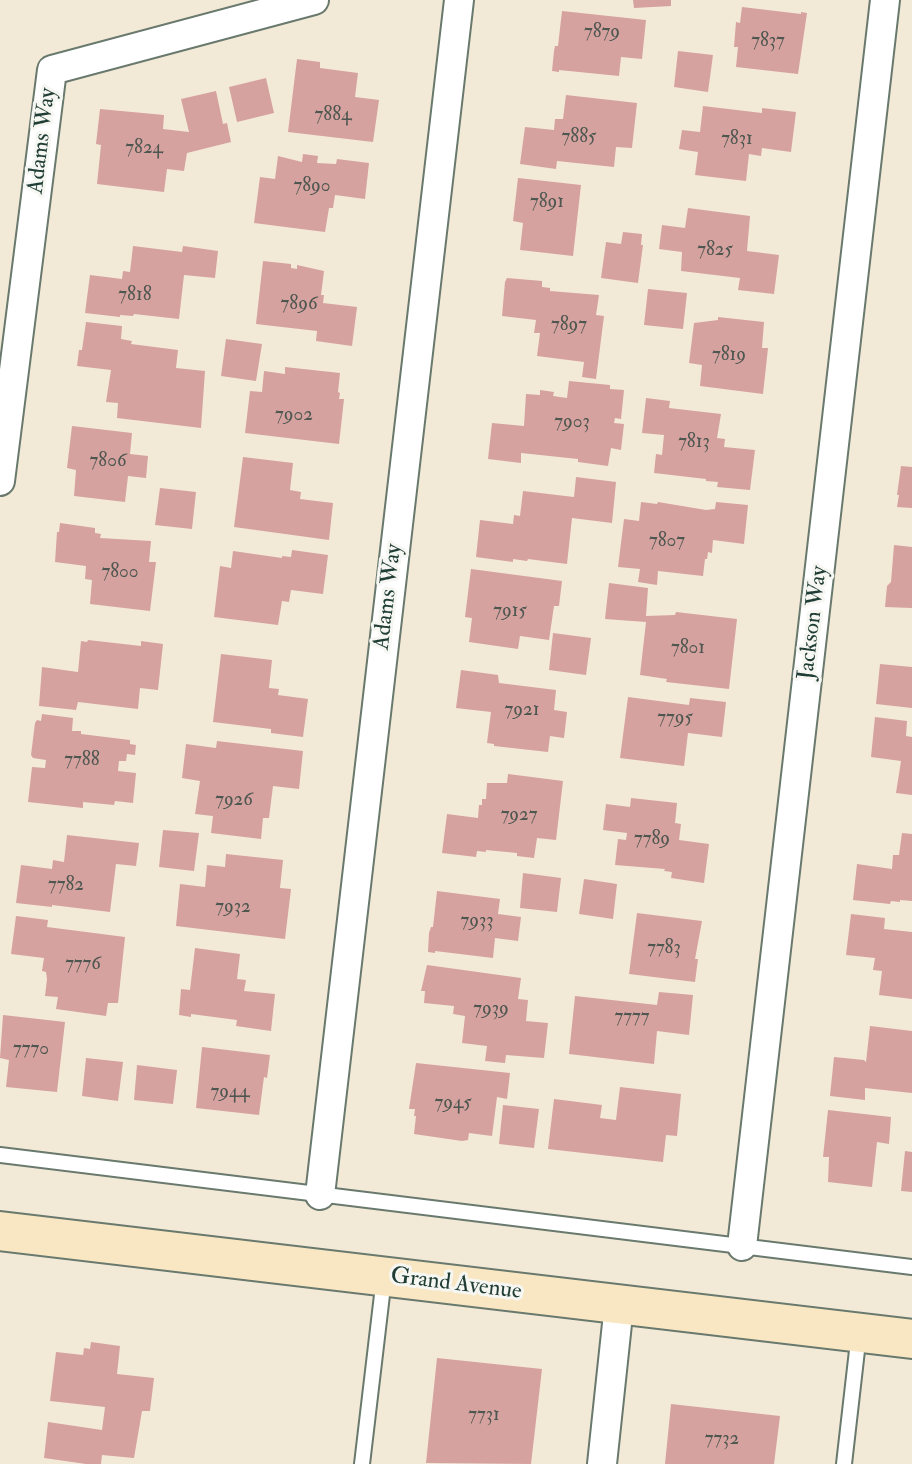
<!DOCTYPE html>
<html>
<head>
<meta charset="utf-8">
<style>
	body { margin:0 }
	canvas { display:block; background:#f3e9d7 }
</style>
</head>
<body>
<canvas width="912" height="1464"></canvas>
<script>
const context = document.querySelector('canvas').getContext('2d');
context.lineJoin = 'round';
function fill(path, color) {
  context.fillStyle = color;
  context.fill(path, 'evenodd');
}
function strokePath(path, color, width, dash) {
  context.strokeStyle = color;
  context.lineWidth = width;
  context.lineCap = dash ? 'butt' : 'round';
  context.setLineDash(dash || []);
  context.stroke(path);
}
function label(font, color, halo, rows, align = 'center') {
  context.font = font + ' "IM FELL Double Pica",serif';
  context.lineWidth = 6;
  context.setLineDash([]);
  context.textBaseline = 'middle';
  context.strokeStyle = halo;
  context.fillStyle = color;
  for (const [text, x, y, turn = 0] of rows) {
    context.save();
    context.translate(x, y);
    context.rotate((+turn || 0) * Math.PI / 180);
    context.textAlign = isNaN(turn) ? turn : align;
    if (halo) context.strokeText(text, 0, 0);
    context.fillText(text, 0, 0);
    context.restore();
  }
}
const building = new Path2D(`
	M633 0H671V6L634 8Z
	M742 7 801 14V12L807 13 798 74 736 67 738 47H734L736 22 740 23Z
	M562 11 646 20 642 59 621 57 619 76 559 70V72L552 71 554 51 555 46H558Z
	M678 51 713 55 708 92 674 87Z
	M297 59 320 62V68L358 73 355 97 379 100 373 142 288 132Z
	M266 78 274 113 237 122 229 87Z
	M216 91 223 124 227 123 231 142 187 153 184 171 167 169 164 192 97 184 101 145 96 144 100 109 164 115 163 129 189 132 181 99Z
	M566 95 637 103 632 148 616 147 614 167 557 161 556 169 520 164 525 127 554 130 555 119H563Z
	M703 106 762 113V108L796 112 791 152 762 148 761 156 749 154 746 181 695 175 698 152 679 149 682 130 700 132Z
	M303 154 318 156 317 163 336 164 337 159 369 163 365 199 335 195 333 208H329L325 232 254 223 260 177 275 179 278 156 302 162Z
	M518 178 581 185 573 256 520 250 523 223 513 221Z
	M688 208 750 216 747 251 779 255 774 294 738 290 740 278 681 271 682 252 659 249 662 225 685 228Z
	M623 232 642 234 641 245H643L638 283 601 278 606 242 621 244Z
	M133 246 182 252 183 246 218 251 215 278 184 275 179 319 134 314 133 316 120 315V317L85 313 90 275 122 279 123 271 130 272Z
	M263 261 291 264V268L297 269V265L324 271 321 295H324L323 303 357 307 352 346 316 341 317 331 256 324Z
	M507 278 542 281V287L550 288V291L599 295 596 315 604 316 596 379 582 377 584 362 537 356 540 333H534L536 320 502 316 505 282Z
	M648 289 687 293 683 329 644 325Z
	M718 317 764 322 762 348H768L763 394 700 386 702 365 689 363 694 323 718 320Z
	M86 322 122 326 121 339 132 341 131 344 178 350 176 368 205 371 201 428 117 418 118 403 106 402 111 370 77 366 79 350H82Z
	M226 339 262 344 256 381 221 376Z
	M285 367 340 373 338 392 340 393 339 399H344L339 444 245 433 250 391 262 392 264 371 285 374Z
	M569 381 610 385V389L624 390 621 419 615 418 614 423 624 424 621 450 611 448 608 466 578 462V459L521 453V463L488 459 492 423 524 426 526 394 540 395V390L554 392 553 396 567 398Z
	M646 398 670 401 669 408 721 414 717 438 725 439 724 447 755 450 750 490 717 487 718 482 706 481V479L654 473 656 454 662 455 664 435 642 433Z
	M72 426 132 433 130 454 148 456 146 478 128 476 125 502 74 496 76 470 67 468Z
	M243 457 293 463 290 490 301 492 300 499 333 503 329 540 234 527Z
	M901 466 912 467V508L897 507 899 495H897Z
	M576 477 616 482 612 523 572 518 567 564 528 559 527 561 513 559V562L476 557 480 520 513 524 514 515 520 516 523 491 574 497Z
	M160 488 196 492 192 529 155 525Z
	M641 502 657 504 658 502 706 510 715 509 716 502 748 505 744 544 713 540 712 553 708 552 707 559H705L703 576 658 571 657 585 638 582 640 569 618 567 624 519 639 521Z
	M60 523 95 528V533L101 534 100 538 151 541 149 562H156L150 611 90 604 92 580 85 579 86 566 55 562 57 532H59Z
	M894 545 912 547V608L885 607 887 586 891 582Z
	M292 550 328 555 323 594 291 590 289 602 282 601 278 625 214 617 220 566 231 568 233 551 282 558V556L291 557Z
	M471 569 562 581 559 606H554L549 640 520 636 518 649 469 642 472 618 465 617Z
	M609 583 648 588 646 616 675 615 676 612 737 619 729 689 666 682 667 679 640 675 646 622 605 619Z
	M553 633 591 638 586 675 549 670Z
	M88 640 141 646V641L163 644 158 690 140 688 138 709 78 702 76 710 39 706 42 667 78 672 81 641 87 642Z
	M221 654 272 660 269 688 279 689 278 695 308 699 303 737 271 733V729L213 722Z
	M880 664 912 667V708L876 704Z
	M461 670 498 675 499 683 556 690 554 710 567 712 564 738 550 736 548 752 494 746V744L487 743 491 712 456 708Z
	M628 697 689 705 690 698 726 702 722 737 688 733 684 766 620 758Z
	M42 714 73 718 72 731H81V734L130 740V744L136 745 135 755 127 754 126 761H119L118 771 136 773 133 803 115 801 114 805 83 802V808L28 802 32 767 45 768 46 760 33 758 31 755 35 723 37 720 41 721Z
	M875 717 907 721 906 736 912 737V795L896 793 901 761 871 757Z
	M217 741 303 751 299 789 273 786 269 818H263L261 839 211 833 213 816 195 814 200 781 182 778 186 744 216 748Z
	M508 774 563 781 556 840 537 838 534 858 517 856V853L486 850V852L477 851 476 857 442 853 447 814 478 818 479 805H482V799H486L487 783H507Z
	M631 798 677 803 675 823 681 824 679 840 709 844 704 883 671 878 672 872 664 871 665 869 615 865 618 839 626 840 627 833 603 830 606 804 630 807Z
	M163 830 199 833 194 871 159 867Z
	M902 833 912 834V901L900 900V902L891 901 890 904 853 900 857 864 892 869 893 855H899Z
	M67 835 139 843 136 866 116 864 110 912 52 905V907L16 903 21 865 52 869 53 860 64 862Z
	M226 854 283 860 280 888 291 889 285 939 176 926 180 884 205 887 207 865 225 867Z
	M523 873 561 878 557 912 520 908Z
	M584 879 617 884 613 919 579 914Z
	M437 891 500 899 498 914 521 917 518 941 495 938 493 958 435 951V953L428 952 429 933 431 927H433Z
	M637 913 702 921 695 959H698L695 982 629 974Z
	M851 914 885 918 884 929 912 932V999L879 995 882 971 873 970 875 958 846 955Z
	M16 916 48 920 47 927 125 937 118 1003H108L106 1016 56 1009 58 997 45 996 47 979 46 972 42 971 44 958 11 954Z
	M195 948 240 954 237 979 246 980 244 991 275 994 271 1031 236 1026 237 1020 191 1014V1017L179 1015 181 989 190 990Z
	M427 965 521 978 518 999 528 1000 526 1021 548 1023 544 1058 506 1055 505 1063 485 1061 487 1046 462 1043 465 1016 453 1014 454 1006 424 1003 425 991H421Z
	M659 992 693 995 689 1035 657 1031 654 1064 569 1054 575 996 657 1005Z
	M3 1015 65 1022 57 1092 6 1087 9 1060 0 1058Z
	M870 1026 912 1031V1093L865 1088V1100L830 1096 834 1057 864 1060 866 1062Z
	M202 1047 270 1055 267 1078 264 1077 259 1115 196 1108Z
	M86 1058 123 1062 118 1101 82 1096Z
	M416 1063 510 1073 507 1099 497 1097 492 1136 469 1133 468 1140 462 1141 414 1134 416 1116H414L415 1109H409Z
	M137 1065 177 1070 173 1104 134 1100Z
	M620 1087 681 1094 677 1136 666 1135 663 1162 548 1149 554 1099 602 1105 600 1118 616 1120Z
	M503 1105 539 1109 534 1148 499 1144Z
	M828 1110 891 1117 889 1144 877 1142 872 1187 828 1182 829 1157H823Z
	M905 1151 912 1152V1192L901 1191Z
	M91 1342 120 1346 117 1374 154 1378 150 1411H142L134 1458 102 1455 101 1464H86L44 1458 48 1422 102 1430 105 1407 50 1401 56 1352 83 1355 84 1348 90 1349Z
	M437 1358 542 1369 531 1464 426 1463Z
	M671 1404 780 1416 774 1464H665Z`);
const lane = new Path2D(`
	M0 1155 912 1267
	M362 1464 384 1278
	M844 1464 859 1333`);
const street = new Path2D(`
	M0 481 52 70 314 0
	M320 1195 459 0
	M742 1246 885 0
	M602 1464 619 1305`);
const secondary = new Path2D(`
	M0 1231 912 1339`);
const numberNames = [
	["7879",602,33],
	["7837",768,42],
	["7884",333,116],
	["7885",579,138],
	["7831",737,140],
	["7824",144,149],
	["7890",312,187],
	["7891",547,203],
	["7825",715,251],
	["7818",135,296],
	["7896",299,305],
	["7897",569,326],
	["7819",729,356],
	["7902",294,416],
	["7903",572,423],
	["7813",694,443],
	["7806",108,462],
	["7807",667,542],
	["7800",120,573],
	["7915",510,612],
	["7801",688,649],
	["7921",522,711],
	["7795",675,719],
	["7788",82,761],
	["7926",234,801],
	["7927",519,816],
	["7789",652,840],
	["7782",66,886],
	["7932",233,908],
	["7933",477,922],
	["7783",664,949],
	["7776",83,965],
	["7939",491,1010],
	["7777",632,1018],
	["7770",31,1050],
	["7944",230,1093],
	["7945",453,1104],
	["7731",484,1416],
	["7732",722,1440]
];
const streetNames = [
	["Adams Way",43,141,-83],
	["Adams Way",389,597,-83],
	["Jackson Way",814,623,-83],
	["Grand Avenue",456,1285,7]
];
fill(building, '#d6a2a0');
strokePath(lane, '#69796d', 18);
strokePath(street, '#69796d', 32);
strokePath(secondary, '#69796d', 42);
strokePath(lane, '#fff', 14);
strokePath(street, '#fff', 28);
strokePath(secondary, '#f9e7c3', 38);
label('19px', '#4d564f', null, numberNames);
label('23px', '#1f3d34', '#f6f6f2', streetNames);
</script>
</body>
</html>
